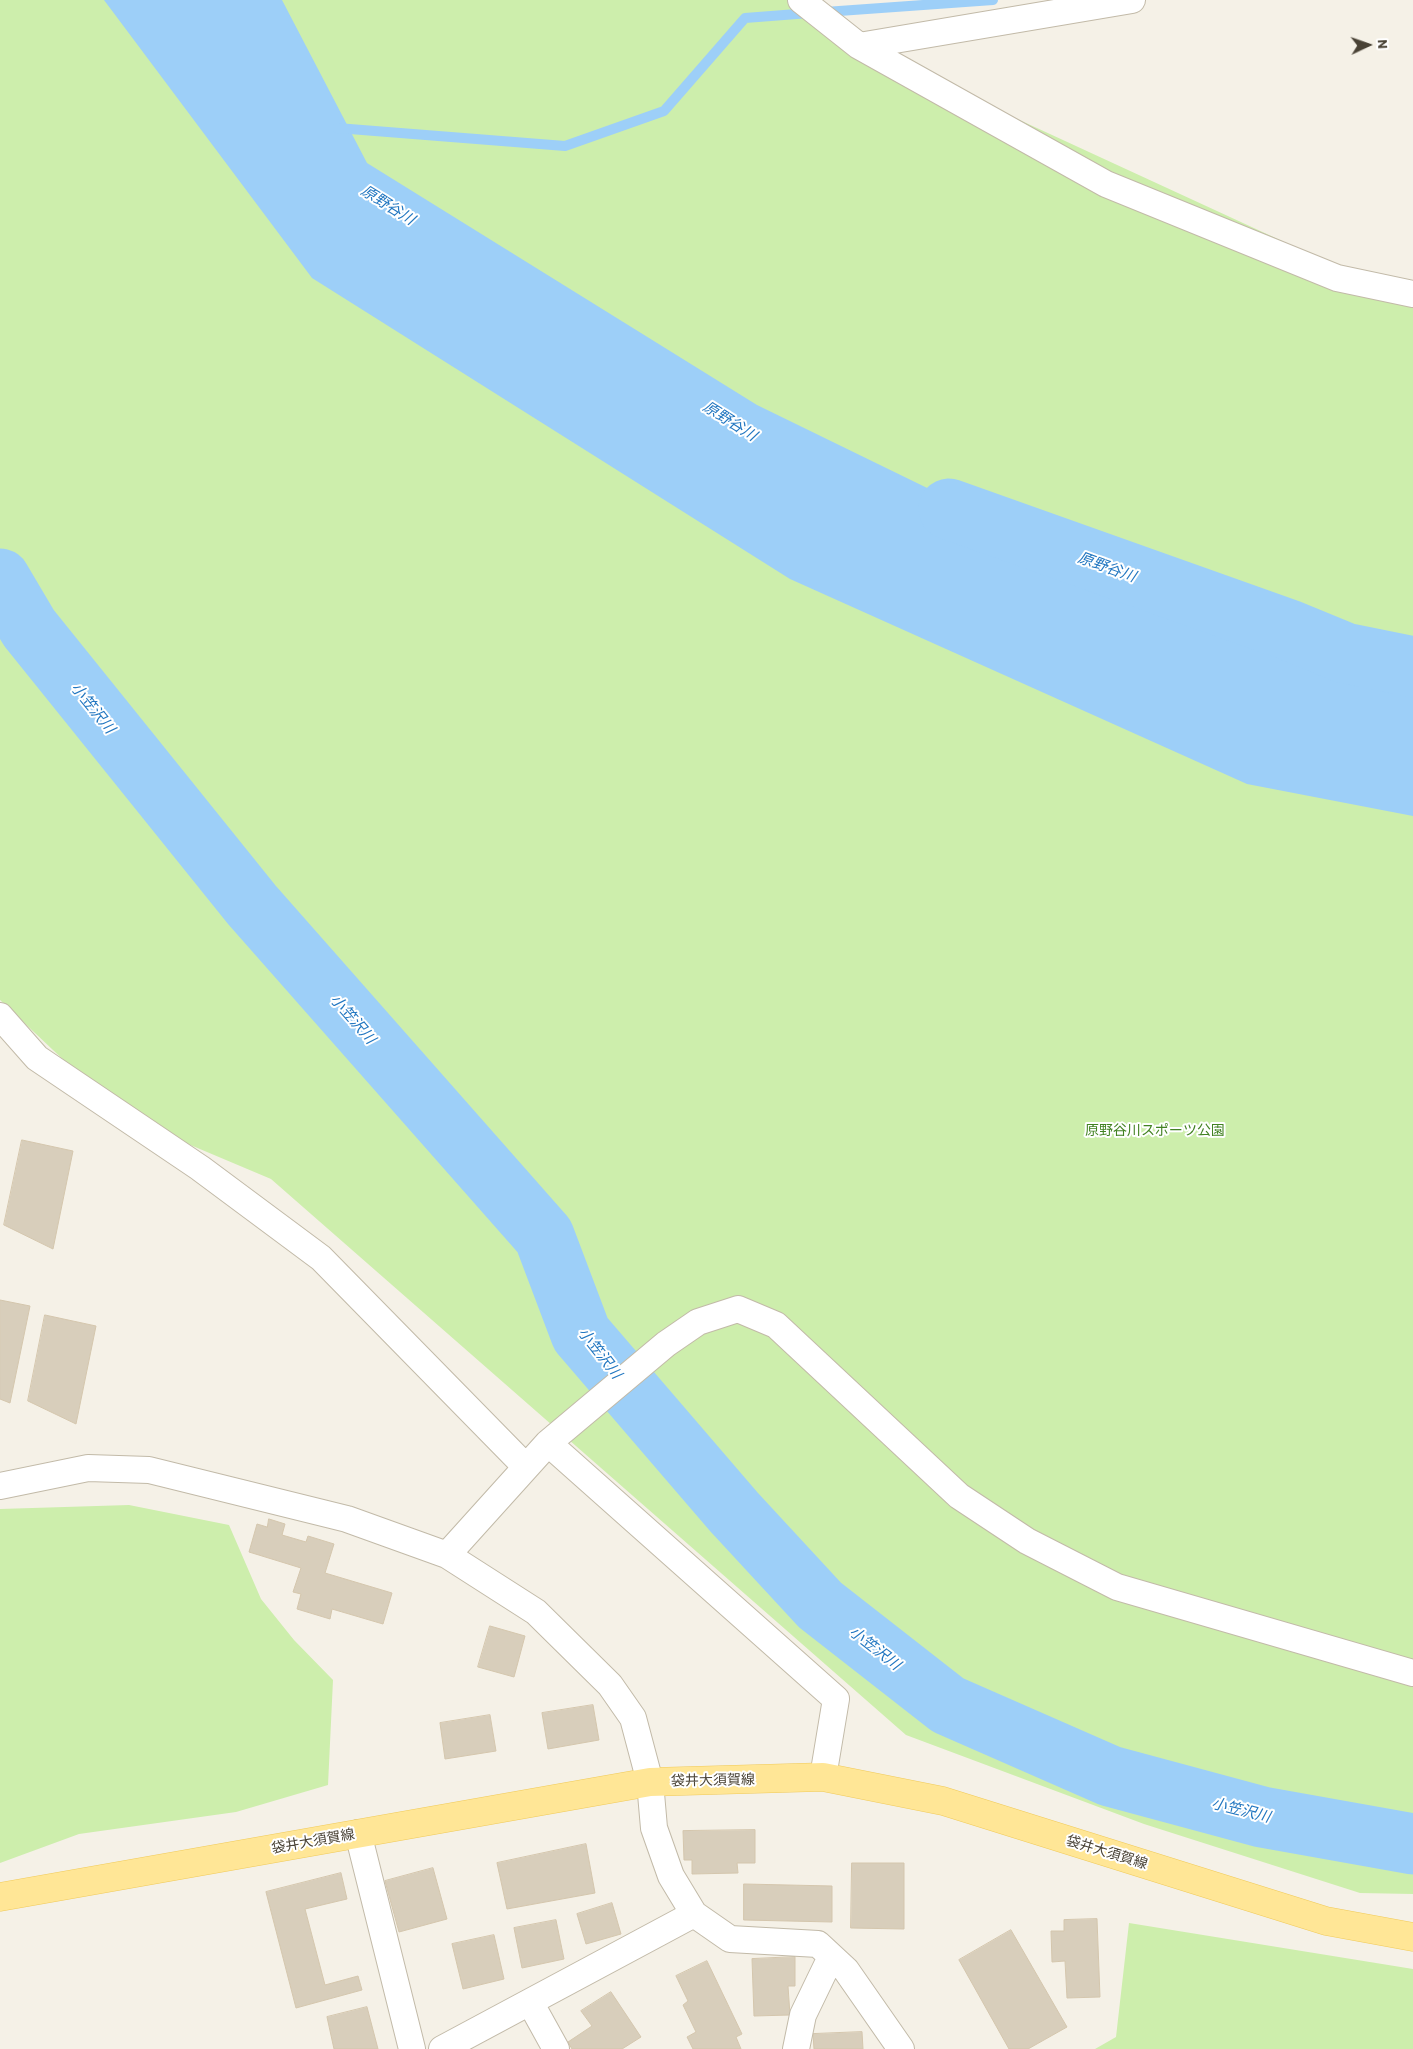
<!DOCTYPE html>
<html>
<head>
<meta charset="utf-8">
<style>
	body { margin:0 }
	#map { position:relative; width:1413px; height:2049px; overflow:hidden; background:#f5f1e7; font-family:Barlow,sans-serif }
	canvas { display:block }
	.north { position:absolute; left:1343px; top:20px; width:50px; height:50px; -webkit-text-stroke:4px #fff; paint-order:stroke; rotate:87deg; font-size:14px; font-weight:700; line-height:20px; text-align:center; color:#494235 }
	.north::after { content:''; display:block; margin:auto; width:18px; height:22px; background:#494235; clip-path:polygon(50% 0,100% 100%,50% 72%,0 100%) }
</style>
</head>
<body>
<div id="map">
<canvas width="1413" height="2049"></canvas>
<div class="north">N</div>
</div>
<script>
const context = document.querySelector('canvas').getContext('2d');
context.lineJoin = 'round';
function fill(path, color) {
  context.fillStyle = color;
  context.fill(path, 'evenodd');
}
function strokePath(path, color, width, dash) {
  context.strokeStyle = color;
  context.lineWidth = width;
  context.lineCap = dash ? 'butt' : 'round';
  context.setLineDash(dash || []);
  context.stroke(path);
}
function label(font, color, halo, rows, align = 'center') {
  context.font = font + ' Barlow,"Noto Sans JP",sans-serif';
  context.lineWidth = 4;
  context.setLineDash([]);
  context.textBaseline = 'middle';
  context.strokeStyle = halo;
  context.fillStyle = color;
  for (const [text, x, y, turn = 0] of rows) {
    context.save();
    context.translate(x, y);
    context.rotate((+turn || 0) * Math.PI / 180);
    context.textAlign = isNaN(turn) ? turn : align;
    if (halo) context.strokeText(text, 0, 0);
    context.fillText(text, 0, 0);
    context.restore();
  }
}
const green = new Path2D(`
	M0 0H817L859 46 1384 288 1413 293V1894L1360 1893 1144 1824 906 1735 271 1179 124 1117 0 1000Z
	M129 1505 229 1525 261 1599 294 1640 333 1680 328 1785 236 1812 79 1834 0 1863V1509Z
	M1129 1923 1413 1969V2049H1095L1116 2037Z`);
const water = new Path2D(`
	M104 0H282L367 163 757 405 1120 582 1413 655V816L1247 784 790 579 312 278Z`);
const stream = new Path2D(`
	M825 12 993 0
	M337 128 565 146 664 111 745 18 810 13`);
const river = new Path2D(`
	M949 509 1289 630 1345 653 1413 667
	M0 579 29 628 252 905 544 1236 581 1334 734 1512 820 1605 948 1705 1110 1776 1262 1817 1413 1844`);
const building = new Path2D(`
	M22 1140 73 1151 53 1249 4 1225Z
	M0 1300 30 1306 10 1403 0 1399Z
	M45 1315 96 1326 76 1424 28 1401Z
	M269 1519 285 1524 282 1535 306 1542 308 1536 334 1544 325 1573 392 1593 383 1624 332 1609 330 1619 297 1609 301 1594 293 1592 301 1568 249 1552 257 1524 267 1527Z
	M490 1626 525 1636 514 1677 478 1667Z
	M593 1705 599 1740 548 1749 542 1713Z
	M490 1715 496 1751 445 1759 440 1723Z
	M755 1830V1863H737L738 1873 692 1874V1860H684L683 1831Z
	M586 1844 595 1893 507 1909 497 1863Z
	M852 1863H904V1929L851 1928Z
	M433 1868 447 1919 399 1932 385 1881Z
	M341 1873 347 1899 305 1909 325 1985 358 1976 362 1990 296 2008 266 1892Z
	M744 1884 832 1886V1922L744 1920Z
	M612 1903 621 1934 586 1944 577 1914Z
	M1097 1919 1100 1997 1067 1998 1065 1961 1052 1962 1051 1931H1064V1920Z
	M556 1920 564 1959 522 1968 514 1928Z
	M1011 1930 1067 2027 1028 2049H1009L959 1960Z
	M494 1935 504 1979 463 1989 452 1944Z
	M795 1957V1986H788L790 2015 754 2016 752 1959Z
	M707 1961 742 2034 736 2037 741 2049H693L687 2037 696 2032 683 2005 688 2001 676 1976Z
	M611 1992 641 2037 622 2049H572L568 2042 592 2026 581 2011Z
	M367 2007 378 2049H334L327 2017Z
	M862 2032 863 2049H814L813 2034Z`);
const street = new Path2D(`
	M801 0 859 46 1106 184 1337 278 1413 294
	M859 46 1132 0
	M0 1016 37 1058 200 1168 321 1258 526 1467
	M548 1443 836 1699 823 1777
	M0 1486 88 1468 149 1470 347 1519 447 1555 536 1612 610 1685 633 1718 650 1782 654 1828 671 1876 694 1914 730 1939 818 1944 846 1970 901 2049
	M447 1555 548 1443 666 1344 698 1322 738 1309 776 1325 959 1496 1027 1541 1117 1587 1413 1673
	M358 1833 412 2049
	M530 2002 556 2049
	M442 2049 694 1914
	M796 2049 803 2015 831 1957`);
const primary = new Path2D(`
	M0 1897 650 1782 823 1777 943 1801 1326 1921 1413 1937`);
const parkNames = [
	["原野谷川スポーツ公園",1155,1130]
];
const streetNames = [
	["袋井大須賀線",713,1780,-1],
	["袋井大須賀線",313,1841,-10],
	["袋井大須賀線",1107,1852,17]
];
const waterNames = [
	["原野谷川",388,205,32],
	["原野谷川",730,421,32],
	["原野谷川",1107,567,20],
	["小笠沢川",93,708,51],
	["小笠沢川",353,1019,49],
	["小笠沢川",600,1353,52],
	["小笠沢川",875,1648,38],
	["小笠沢川",1241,1810,14]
];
fill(green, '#cdeeac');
fill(water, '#9dcff8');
strokePath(stream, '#9dcff8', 10);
strokePath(river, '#9dcff8', 61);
fill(building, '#d8cebb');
strokePath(building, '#d4c6ad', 1);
strokePath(street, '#c2baa8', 28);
strokePath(primary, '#f0ca5a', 29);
strokePath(street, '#fff', 26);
strokePath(primary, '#ffe696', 28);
label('14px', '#428222', '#fff', parkNames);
label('14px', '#494235', '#fff', streetNames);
label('italic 15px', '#2277c1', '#fff', waterNames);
</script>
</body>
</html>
